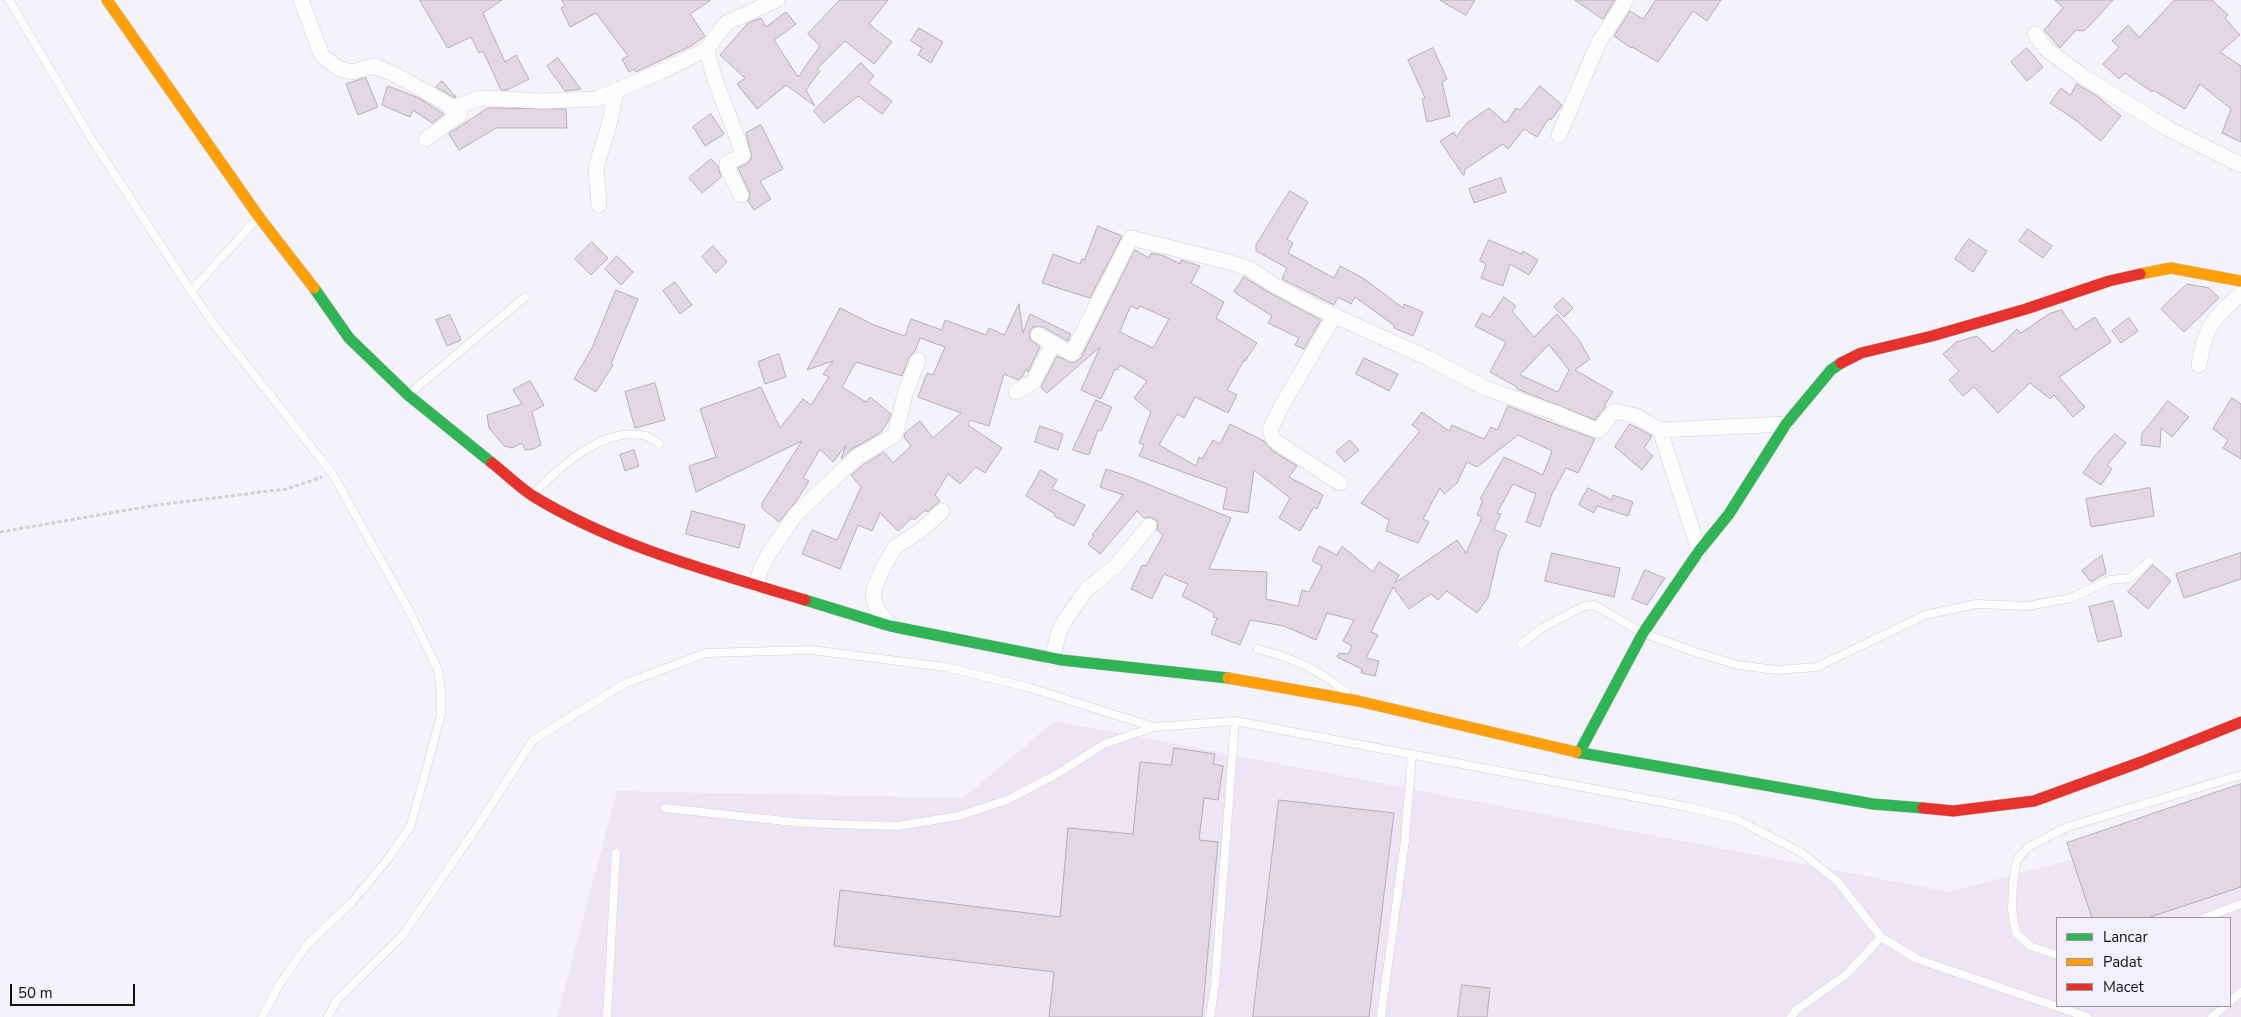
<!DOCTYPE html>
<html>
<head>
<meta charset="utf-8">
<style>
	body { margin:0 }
	#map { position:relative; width:2241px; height:1017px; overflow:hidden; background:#f4f2fa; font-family:"Nunito Sans",sans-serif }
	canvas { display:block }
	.legend { position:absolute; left:2056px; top:917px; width:175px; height:90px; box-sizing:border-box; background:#f3effd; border:1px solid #9996a0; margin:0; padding:6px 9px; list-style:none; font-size:15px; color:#121015 }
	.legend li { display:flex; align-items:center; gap:10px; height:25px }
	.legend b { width:25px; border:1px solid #9996a0 }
	.scale { position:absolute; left:10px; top:984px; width:125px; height:22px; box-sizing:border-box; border:2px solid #121015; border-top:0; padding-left:6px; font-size:15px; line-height:18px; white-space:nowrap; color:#121015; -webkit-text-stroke:4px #f3effd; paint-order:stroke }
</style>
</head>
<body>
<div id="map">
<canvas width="2241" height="1017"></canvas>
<ul class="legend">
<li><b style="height:6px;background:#30b455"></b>Lancar</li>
<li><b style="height:6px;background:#ff9f0a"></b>Padat</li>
<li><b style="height:6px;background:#e5322d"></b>Macet</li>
</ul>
<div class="scale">50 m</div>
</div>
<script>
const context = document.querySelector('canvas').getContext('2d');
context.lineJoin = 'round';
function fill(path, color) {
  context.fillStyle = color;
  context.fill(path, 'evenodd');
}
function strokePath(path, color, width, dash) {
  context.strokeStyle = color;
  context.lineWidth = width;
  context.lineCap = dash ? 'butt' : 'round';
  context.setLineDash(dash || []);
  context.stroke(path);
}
const industrial = new Path2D(`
	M1055 721 1949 892 2241 815V1017H557L617 791 963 798ZM2057 918H2230V1006H2057Z`);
const building = new Path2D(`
	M420 0H502L483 13 505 62 516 55 529 79 507 90H501L483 51 479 53 471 37 448 48Z
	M562 0H711L690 14 705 36 704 37 691 46 636 72 634 69 629 72 622 59 628 56 596 13 570 27 561 8 565 6Z
	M840 0H888L869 24 892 42 874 64 845 41 817 69 820 71 806 90 815 106 786 85 757 109 737 84 745 78 720 55 748 23 761 18 766 27 786 12 796 24 774 40 798 77 820 46 808 34Z
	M1440 0H1475L1466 15Z
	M1575 0H1615L1603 19Z
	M1656 0H1721L1707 21 1693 11 1658 62 1632 47 1631 48 1614 36 1630 11 1643 19Z
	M2055 0H2113L2091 24 2084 31 2076 30 2060 48 2044 30 2063 8Z
	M2175 0H2212L2228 15 2225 18 2240 35 2220 52 2241 66V142L2222 133 2231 109 2200 84 2185 109 2153 90 2152 92 2125 73 2119 79 2103 64 2119 47 2112 41 2128 25 2139 37Z
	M919 28 943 42 931 63 918 55 922 48 911 41Z
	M1433 48 1447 79 1442 82 1450 116 1427 122 1422 99 1425 98 1408 60Z
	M2027 48 2043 67 2027 81 2011 62Z
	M558 58 574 80 581 89 565 91 547 66Z
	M861 63 874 76 868 83 892 101 882 114 858 96 824 123 814 111Z
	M366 78 378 107 358 115 346 84Z
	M442 81 456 97 455 98 436 87Z
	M2077 84 2097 96 2121 116 2101 141 2074 119 2050 103 2061 88 2070 95Z
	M388 86 419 98 444 114 432 123 413 110 410 117 382 105Z
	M1540 86 1562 105 1551 120 1549 118 1537 137 1524 129 1508 149 1503 144 1464 170 1465 174 1463 175 1440 141 1454 132 1456 137 1467 123 1489 108 1506 123 1516 108 1520 110Z
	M488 108 566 109 567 128H496L459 150 449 134Z
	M711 114 724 134 705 146 693 127Z
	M761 125 783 169 760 181 771 199 754 210 748 201 750 196 749 191 738 168 748 163 752 157 746 133Z
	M711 159 718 166 721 177 702 193 689 178Z
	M1501 178 1506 192 1474 203 1469 189Z
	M1290 191 1308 202 1287 239 1293 243 1288 253 1334 278 1340 266 1363 278 1403 308 1404 304 1423 312 1413 336 1394 328 1395 326 1355 297 1351 304 1338 297 1334 305 1282 279 1287 268 1256 251V245Z
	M1098 226 1122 236 1090 298 1042 283 1053 254 1080 264 1082 259 1084 260Z
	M2028 229 2052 246 2043 258 2019 241Z
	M1969 239 1987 251 1973 272 1955 259Z
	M1489 240 1522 254 1523 251 1538 260 1529 275 1510 264 1503 286 1481 278 1486 264 1480 261Z
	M592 242 608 258 591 275 575 259Z
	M713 246 727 262 716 273 702 257Z
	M1135 250 1149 258 1151 253 1164 256 1180 264 1181 260 1200 266 1191 283 1224 302 1216 318 1257 343 1245 361 1244 360 1227 390 1237 395 1228 413 1195 397 1184 418 1177 414 1159 445 1196 466 1199 457 1202 459 1213 440 1220 444 1230 424 1264 441 1273 451 1297 466 1289 477 1323 495 1317 509 1314 507 1300 531 1279 518 1290 498 1254 470 1248 513 1223 509 1227 488 1139 456 1144 445 1139 443 1151 412 1134 398 1147 381 1120 365 1117 370 1115 369 1101 399 1081 390 1100 347 1047 393 1041 387 1057 356 1072 363 1080 359ZM1131 306 1138 309 1140 306 1169 319 1153 348 1120 332Z
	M617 256 633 272 621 285 605 269Z
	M1244 277 1270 293 1321 320 1304 349 1295 345 1299 338 1268 323 1272 316 1234 292Z
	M675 282 692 305 680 314 663 291Z
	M2187 284 2209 288 2219 298 2184 332 2161 309Z
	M616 290 638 299 611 364 613 365 596 392 574 379 592 348Z
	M1504 297 1516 306 1512 311 1534 337 1557 314 1579 340 1590 359 1575 370 1613 392 1604 406H1606L1595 420 1517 389V387L1490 372 1506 342 1475 326 1482 313 1490 317ZM1549 345 1569 370 1558 392 1520 375Z
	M1563 298 1573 308 1564 317 1554 307Z
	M1019 304 1023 333 1030 314 1071 334 1068 341 1043 327H1033L1030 331V339L1040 347 1028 372 1026 369 1022 377 1018 380 1004 374 989 426 970 420 968 425 1002 448 985 473 976 467 960 484 948 474 935 495 940 501 927 512 925 510 914 520 912 518 898 531 880 513 872 531 858 525 840 569 802 554 812 530 837 540 861 487 851 475 863 465 884 452 893 463 911 446 904 437 905 433 920 421 933 438 961 413 918 397 927 373 933 375 945 347 920 338 915 351 909 357 902 376 856 362 842 387 866 402 870 397 891 414 888 422 880 433 852 449 841 459 846 445 833 462 820 449 803 478 809 481 797 500 779 522 762 508V503L802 441 696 492 689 466 716 457 700 409 761 387 780 428 803 399 811 405 829 377 823 374 833 361 807 370 840 308 874 325 905 336 911 319 942 330 945 320 986 335 989 328 1004 335Z
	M2062 310 2075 330 2095 317 2111 342 2059 377 2085 407 2073 417 2054 395 2050 399 2030 383 1998 413 1974 387 1963 396 1949 380 1959 371 1943 354 1956 342 1977 336 1993 352 2017 329 2021 333 2049 314Z
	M450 315 461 340 447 346 436 320Z
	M2129 318 2138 331 2121 343 2112 331Z
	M779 354 786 377 765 384 758 362Z
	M1364 358 1398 374 1389 391 1356 374Z
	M530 381 544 405 532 412 541 445 533 449 525 450 522 443 512 448 504 446 489 428 487 415 522 404 513 390Z
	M655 383 665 420 635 428 625 392Z
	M2232 398 2241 404V459L2223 448 2228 440 2213 429Z
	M1096 400 1112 407 1101 431 1098 430 1089 455 1073 450Z
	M2168 401 2189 417 2172 437 2161 428 2160 447 2141 445 2142 434Z
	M1508 406 1595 439 1578 473 1566 468 1552 494 1540 527 1526 522 1536 494 1513 484 1497 513 1501 514 1494 529 1507 535 1499 551 1488 598 1477 613 1447 591 1438 600 1431 594 1409 609 1393 587 1371 632 1378 635 1366 658 1379 661 1375 676 1361 673 1362 669 1337 657 1339 653 1348 654 1352 646 1343 641 1354 620 1327 613 1316 640 1284 626 1250 620 1240 645 1211 634 1217 618 1213 617 1214 613 1182 596 1188 584 1164 574 1152 599 1131 589 1142 565 1146 566 1163 535 1157 530 1158 522 1151 517 1144 518 1137 511 1100 554 1088 544 1094 536 1092 535 1123 495 1100 487 1106 469 1130 477 1231 518 1209 569 1267 572 1266 599 1298 606 1302 590 1309 592 1322 566 1312 561 1319 546 1337 555 1342 546 1373 572 1379 562 1399 575 1395 583 1457 540 1466 553 1482 517 1477 515 1483 500 1480 499 1504 457 1543 475 1552 451 1518 435 1477 467 1467 462 1457 483 1444 494 1440 488 1423 519 1429 522 1418 543 1386 531 1389 520 1361 503 1420 431 1412 425 1422 412 1449 431 1452 425 1484 439 1491 427 1497 430Z
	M1630 424 1652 436 1644 448 1653 456 1642 470 1615 447Z
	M1040 426 1063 434 1058 450 1035 442Z
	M2115 434 2126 443 2107 465 2112 469 2101 485 2083 473 2094 457Z
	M1350 440 1359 450 1345 462 1336 452Z
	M634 450 639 466 625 471 620 455Z
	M1041 470 1057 480 1052 489 1085 505 1074 526 1054 516 1055 514 1026 496Z
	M1588 488 1612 500 1613 495 1633 502 1628 516 1597 506 1594 513 1579 505Z
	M2150 488 2154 516 2091 527 2086 499Z
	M692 511 745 525 739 548 686 534Z
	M1552 553 1620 568 1614 597 1545 581Z
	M2241 553V579L2184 598 2176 574Z
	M2102 555 2106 573 2091 582 2082 571Z
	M2153 565 2171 581 2148 609 2128 592Z
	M1645 570 1665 578 1647 605 1632 599Z
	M2113 601 2122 636 2098 642 2089 607Z
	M1174 748 1215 754 1213 764 1223 766 1218 800 1204 798 1199 840 1218 842 1202 1017H1049L1054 972 834 946 840 890 1060 917 1068 828 1133 834 1140 762 1171 765Z
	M2241 784V887L2147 918H2092L2067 843Z
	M1279 800 1394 813 1369 1017H1253Z
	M1462 985 1490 988 1487 1017H1458Z`);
const path = new Path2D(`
	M0 532 157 505 286 489 322 477`);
const lane = new Path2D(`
	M9 0 94 143 191 291 213 323 332 473 411 614 438 670 441 691V715L411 825 388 859 351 903 307 945 279 985 262 1017
	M191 291 257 219
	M409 394 525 297
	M533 494C560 467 604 425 646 436 650 437 655 441 659 444
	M1521 644 1542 628 1584 606 1594 605 1643 633 1695 652 1737 665 1776 670 1817 667 1925 615 1976 604 2028 606 2071 598 2110 580 2130 578 2149 561
	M1258 649C1296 659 1315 668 1346 692
	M665 808 803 823 897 826 958 816 1007 800 1057 774 1104 744 1154 727 1235 721 1688 807 1736 819 1802 853 1838 882 1881 937 1917 959 2087 1017
	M2204 918 2241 904
	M2057 955 2030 946 2016 933 2012 909 2013 884 2017 860 2028 847 2067 827 2241 775
	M2230 1002 2241 992
	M328 1017 337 1000 402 936 479 824 533 740 624 684 706 653 811 650 945 667 1027 687 1154 727
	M607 1017 616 853
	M1210 1017 1215 985 1235 721
	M1381 1017 1405 840 1412 754
	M1791 1017 1796 1010 1847 974 1881 937
	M2212 1017 2225 1006`);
const street = new Path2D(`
	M301 0 322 56 338 68 351 72 374 66 394 74 446 103 460 114V105L482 98 541 101 596 99 660 72 707 49 726 23 777 0
	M2035 34 2046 49 2081 75 2167 128 2241 165
	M707 49C714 86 732 119 743 155L727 163V167L741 195
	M1559 135 1599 42 1626 0
	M426 139 460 114
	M599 205 596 167 609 125 616 91
	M1335 315 1281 407 1270 430 1273 439 1279 444 1340 483
	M1038 335 1072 354 1131 238 1229 262 1250 269 1274 285 1311 305 1430 359 1485 388 1556 413 1593 429 1599 430 1614 411 1636 416 1660 430 1786 424
	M2199 365C2205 327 2212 319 2241 294
	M1016 392 1034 381 1053 343
	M1660 430 1699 551
	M757 585 760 571 768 555 796 514 857 457 895 435 905 394 918 360
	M890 626 877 609 873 598 874 589 882 570 895 547 920 531 942 511
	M1052 658 1059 632 1065 620 1087 589 1115 567 1149 526`);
const fast = new Path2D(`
	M314 288 349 338 408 395 492 463
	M805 600 890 626 1062 660 1228 678
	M1576 752 1873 804 1923 808
	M1579 753 1643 633 1699 551 1729 514 1786 424 1831 370 1841 363`);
const slow = new Path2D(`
	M107 0 259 217 314 288
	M2140 274 2171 268 2241 281
	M1228 678 1358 701 1576 752`);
const jam = new Path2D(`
	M1841 363 1861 353 1932 336 2026 309 2109 281 2140 274
	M492 463C505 473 519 487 533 496 616 547 713 572 805 600
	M1923 808 1953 811 2034 801 2141 762 2241 722`);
fill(industrial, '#ede5f3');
fill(building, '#e3d8e2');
strokePath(building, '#b2afb4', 1);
strokePath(lane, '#d2d0d7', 9);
strokePath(street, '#d2d0d7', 16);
strokePath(fast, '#d2d0d7', 12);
strokePath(slow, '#d2d0d7', 12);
strokePath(jam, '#d2d0d7', 12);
strokePath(path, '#d2d1d4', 3, [4, 2.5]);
strokePath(lane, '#fdfdfe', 8);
strokePath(street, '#fdfdfe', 15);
strokePath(fast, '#30b455', 11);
strokePath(slow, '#ff9f0a', 11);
strokePath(jam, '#e5322d', 11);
</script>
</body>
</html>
